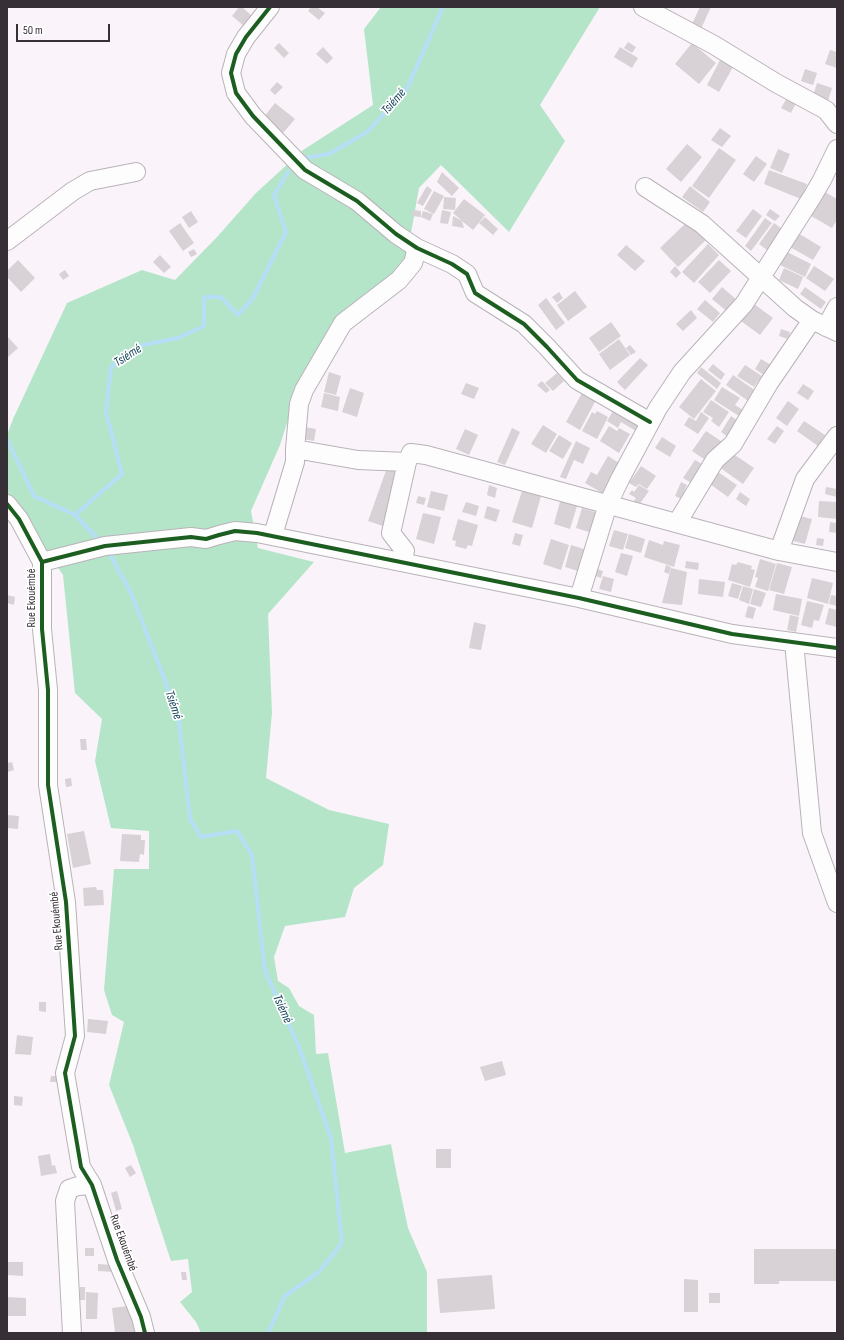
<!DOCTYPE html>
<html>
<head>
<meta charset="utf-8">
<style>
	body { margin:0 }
	#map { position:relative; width:844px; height:1340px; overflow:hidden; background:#faf4fa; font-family:"Sofia Sans Condensed",sans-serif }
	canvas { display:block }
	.frame { position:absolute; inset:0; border:8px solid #362f36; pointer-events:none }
	.scale { position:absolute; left:16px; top:24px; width:94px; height:18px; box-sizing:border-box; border:2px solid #362f36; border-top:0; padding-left:5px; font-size:12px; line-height:14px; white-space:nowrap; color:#362f36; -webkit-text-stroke:3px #fff; paint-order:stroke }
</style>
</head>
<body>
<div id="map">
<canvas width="844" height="1340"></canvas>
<div class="frame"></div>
<div class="scale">50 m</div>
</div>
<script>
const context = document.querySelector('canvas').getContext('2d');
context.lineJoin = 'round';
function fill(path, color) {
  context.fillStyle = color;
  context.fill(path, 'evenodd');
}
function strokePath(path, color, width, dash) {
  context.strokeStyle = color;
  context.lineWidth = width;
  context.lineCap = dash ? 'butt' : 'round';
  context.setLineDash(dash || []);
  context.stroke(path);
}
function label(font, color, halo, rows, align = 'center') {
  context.font = font + ' "Sofia Sans Condensed",sans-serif';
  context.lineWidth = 3.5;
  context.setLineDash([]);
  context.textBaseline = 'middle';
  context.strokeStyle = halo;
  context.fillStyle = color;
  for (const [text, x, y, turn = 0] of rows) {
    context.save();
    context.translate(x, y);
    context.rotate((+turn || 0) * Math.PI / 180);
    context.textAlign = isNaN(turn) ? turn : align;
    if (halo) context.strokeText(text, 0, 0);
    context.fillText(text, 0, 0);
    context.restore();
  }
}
const green = new Path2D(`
	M381 7H600L540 105 565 141 509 232 441 165 419 188 405 267 340 315 294 401 280 445 251 511 258 548 314 562 268 614 272 713 266 778 329 810 389 824 383 865 354 888 345 917 285 926 274 957 278 981 289 988 299 1006 314 1015 316 1054 328 1053 345 1153 391 1144 397 1176 408 1228 427 1272V1333H201L196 1322 180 1302 192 1292 188 1259 171 1261 133 1145 109 1085 124 1022 112 1015 104 990 114 869H149V831L111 828 95 761 102 719 75 693 63 575 7 496V435L13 419 67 303 142 270 175 280 217 237 256 193 303 150 373 105 364 29Z`);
const stream = new Path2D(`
	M305 158 329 154 367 132 407 89 443 7
	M7 439 34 496 75 515
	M101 542 75 515 122 474 106 412 111 367 143 345 178 338 204 326V297H221L238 315 253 298 286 232 274 195 288 172
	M108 551 131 593 178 714 190 819 201 837 237 831 252 855 265 971 299 1047 331 1138 342 1243 319 1272 285 1296 268 1333`);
const building = new Path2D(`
	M239 7H242L252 16 244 26 232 16Z
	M311 7H317L325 13 319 20 308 11Z
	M700 7H711L700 31 691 26Z
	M628 42 636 47 632 53 624 48Z
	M279 43 289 53 284 58 274 48Z
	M692 43 716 63 699 84 675 64Z
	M323 47 333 58 327 64 316 54Z
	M620 47 638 58 632 68 614 57Z
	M830 50 837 52V68L825 64Z
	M720 60 733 67 719 92 707 85Z
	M805 69 817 73 813 85 801 81Z
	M277 82 283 87 275 95 270 90Z
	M817 83 832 88 828 101 813 96Z
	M787 98 796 103 791 113 781 108Z
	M275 103 295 119 283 133 271 122 263 118Z
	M720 128 731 136 722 147 711 140Z
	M687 144 702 157 681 182 666 169Z
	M719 148 736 160 709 198 692 186Z
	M778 149 790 154 782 173 770 168Z
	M756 156 767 164 754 182 743 174Z
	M769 170 807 184 801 199 764 184Z
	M442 172 459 188 452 196 437 182Z
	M427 186 432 190 423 206 417 203Z
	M690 186 710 202 703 212 682 197Z
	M434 191 444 196 434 214 424 209Z
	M825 192 837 199V220L832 228 811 216Z
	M444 197 456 198 455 210 443 209Z
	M464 199 485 215 473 230 462 221 464 228 452 226 453 216 462 221 453 213Z
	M753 209 762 216 746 238 736 231Z
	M770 209 780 216 775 221 766 215Z
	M413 210 421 211V217L412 216Z
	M442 210 451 212 448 224 440 223Z
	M191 211 198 222 189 228 182 217Z
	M423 211 433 214 430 221 421 217Z
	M485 217 498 229 493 235 479 223Z
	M765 218 772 223 751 251 745 246Z
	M687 222 706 240 678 267 660 248Z
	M180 223 194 243 183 251 169 231Z
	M774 223 782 229 767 250 759 244Z
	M798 233 821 247 813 260 790 247Z
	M708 244 719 255 694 283 682 272Z
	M626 245 645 261 635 271 617 255Z
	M194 249 197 254 191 257 188 252Z
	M787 252 811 264 805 277 780 265Z
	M160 255 171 267 164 273 153 262Z
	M18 260 35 278 21 292 7 277V271Z
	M719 260 731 271 710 293 698 282Z
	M675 266 681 273 676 278 670 272Z
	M814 266 834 279 825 291 806 278Z
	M784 268 803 277 798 289 779 280Z
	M65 270 69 276 63 280 59 274Z
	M722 287 738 301 729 313 712 299Z
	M805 287 826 302 821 309 800 294Z
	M575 291 587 307 568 321 557 305Z
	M559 292 563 298 557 303 552 297Z
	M546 298 565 323 556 330 538 305Z
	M705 300 720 313 713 322 697 309Z
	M754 304 773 318 760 335 741 321Z
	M691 310 697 318 683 331 676 324Z
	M611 322 621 336 599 352 589 338Z
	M781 329 790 332 788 339 779 336Z
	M7 336 18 348 7 358Z
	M619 339 630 355 610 370 599 354Z
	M630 345 636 352 631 355 626 348Z
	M640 358 648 365 625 390 617 382Z
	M761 359 771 365 765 376 755 369Z
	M713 364 725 374 721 380 708 370Z
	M745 365 762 376 754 387 737 376Z
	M701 367 721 383 717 389 697 373Z
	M329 372 341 376 336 395 324 392Z
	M557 373 564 381 553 391 545 383Z
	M733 375 756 391 748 401 726 385Z
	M701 379 716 391 694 419 679 407Z
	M542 381 550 390 546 393 537 385Z
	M466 383 479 388 474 399 461 394Z
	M803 384 814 391 808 400 797 393Z
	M722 387 740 398 735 405 746 412 742 418 714 400Z
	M350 388 364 393 357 417 342 412Z
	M324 393 340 397 338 411 321 407Z
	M582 393 596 400 580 430 566 422Z
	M711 400 729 412 719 427 711 421 713 418 703 412Z
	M788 401 799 409 787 426 776 418Z
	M615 408 646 427 641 434 621 422 618 428 607 421Z
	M597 411 608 417 597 439 582 431 592 412 595 414Z
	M701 412 709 418 698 434 684 425 689 417 696 421Z
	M731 416 741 423 731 439 721 432Z
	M804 421 825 435 818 446 797 431Z
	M543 425 557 434 546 453 531 444Z
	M609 426 617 431 619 428 630 434 619 453 600 441Z
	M777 426 784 431 775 444 767 439Z
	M305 427 316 429 314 441 303 439Z
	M512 428 520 432 505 465 497 462Z
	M465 429 478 435 469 455 456 449Z
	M706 431 724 443 710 463 692 451Z
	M559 435 572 443 563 459 549 451Z
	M662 437 676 446 670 457 655 448Z
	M576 441 590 448 583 464 574 460 566 479 560 477Z
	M729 451 754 468 743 484 719 467Z
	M608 456 622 465 604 494 585 483 591 472 597 475Z
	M695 460 707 467 696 486 683 478Z
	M388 465 403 471 383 526 368 521Z
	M641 466 656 476 647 489 639 484 636 487 629 483Z
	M718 472 737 485 728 497 710 484Z
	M681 482 687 485 681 499 675 496Z
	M489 485 497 488 495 498 487 495Z
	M639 485 649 491 636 509 631 505 636 498 629 494 632 490 634 492Z
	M826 487 837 489V497L825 494Z
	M431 491 448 495 444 511 427 507Z
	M522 491 541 496 532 528 512 522Z
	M740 492 750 499 746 506 736 499Z
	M418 496 426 498 424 505 416 503Z
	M561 498 578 503 570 529 554 524Z
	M819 501 837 502V519L818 517Z
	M466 502 479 506 476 516 462 512Z
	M487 506 500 510 496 522 484 518Z
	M582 508 598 513 592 533 576 528Z
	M423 513 441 517 434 544 416 539Z
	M796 515 812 519 805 544 789 540Z
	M458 519 478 525 472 546 468 545 466 549 455 546 456 541 452 540Z
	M830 522 837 523V533L829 532Z
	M614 530 628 534 623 550 609 546Z
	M515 533 523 535 520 546 512 544Z
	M629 534 645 539 641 553 625 548Z
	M817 538 824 539 823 546 816 545Z
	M551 539 569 545 561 570 543 564Z
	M649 540 663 545 664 541 680 545 674 567 644 557Z
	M571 545 587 550 581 572 565 567Z
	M621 553 633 556 627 576 615 572Z
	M760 559 776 564 768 591 755 587 758 578 755 577Z
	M686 561 699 563 698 570 685 568Z
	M738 562 752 566 751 569 755 570 750 587 728 580 732 564 736 565Z
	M777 563 792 567 784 594 769 590Z
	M666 565 671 567 669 574 664 572Z
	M671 568 687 572 682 605 662 603Z
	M597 569 603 571 601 578 595 576Z
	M603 576 614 579 611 592 599 589Z
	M812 578 833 583 828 604 807 598Z
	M699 579 725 582 723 597 698 594Z
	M732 583 742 586 738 599 728 596Z
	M743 586 753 589 749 604 739 600Z
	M754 589 766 593 761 607 750 604Z
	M776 594 802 599 799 616 773 610Z
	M7 595 15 597 14 605 7 603Z
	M831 595 837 596V606L829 604Z
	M807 601 824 605 819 621 814 620 812 628 801 625Z
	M748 606 756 608 753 619 745 617Z
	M829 608 837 610V627L825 624Z
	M790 615 799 617 796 632 787 630Z
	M474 622 486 625 481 650 469 648Z
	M80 739H86L87 750H81Z
	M12 762 14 770 8 772 7 763Z
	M71 778 72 786 66 787 65 779Z
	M7 815 19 816 18 829 7 828Z
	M84 831 91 864 73 868 67 834Z
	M122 834 141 835V840H145L144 855 140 854 139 862 120 861Z
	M96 887 97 890H103L104 905 84 906 83 888Z
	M39 1002H46V1012L39 1011Z
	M88 1019 108 1021 106 1034 87 1032Z
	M17 1035 33 1037 31 1055 15 1054Z
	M502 1061 506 1075 485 1081 480 1067Z
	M51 1076H58L57 1082H50Z
	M14 1096 23 1097 22 1106 14 1105Z
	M436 1149H451V1168H436Z
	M50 1154 52 1166 55 1165 57 1173 41 1176 38 1156Z
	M131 1165 136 1173 130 1177 125 1168Z
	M117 1191 122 1209 116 1211 111 1193Z
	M85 1248H94V1256H85Z
	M754 1249H837V1281H779V1284H754Z
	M7 1262H23V1276L7 1275Z
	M98 1264 114 1265V1272L98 1271Z
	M181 1272H186L187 1280H182Z
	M492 1275 495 1309 440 1313 437 1279Z
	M684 1279 698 1280V1312H684Z
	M80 1287H85V1300H80Z
	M86 1292 98 1293 97 1319H86Z
	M709 1293H720V1303H709Z
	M7 1297 26 1298V1316H7Z
	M135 1305 138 1333H115L112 1308Z`);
const minor = new Path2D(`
	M270 7 246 37 236 54 231 73 236 93 253 116 305 170 357 201 396 234 417 248 452 264 467 274 475 293 524 324 547 347 577 380 650 422
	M643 7 714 45 776 83 826 110 837 124
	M645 187 702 224 795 308 812 320 837 332
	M7 241 73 191 90 181 136 172
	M826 327 837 307
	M295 449 358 460 407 462 411 453 426 455 779 551 837 562
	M7 504 19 519 42 562V629L48 690V785L66 902 75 1036 65 1073 81 1167 92 1185 117 1260 141 1317 145 1333
	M677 523 715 460 733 444 769 383 812 320
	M273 535 295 462V449L299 404 304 390 343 323 399 280 413 263 417 248
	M779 551 805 479 837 436
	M42 562 105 546 191 537 206 539 219 535 235 531 257 533 579 598 732 634 837 648
	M402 562 405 551 391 533 407 462
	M579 598 608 504 620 479 658 408 682 372 744 304 812 197 822 180 837 149
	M794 642 812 833 837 903
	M72 1333 65 1201 69 1189 78 1186 92 1185`);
const cycleway = new Path2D(`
	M270 7 246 37 236 54 231 73 236 93 253 116 305 170 357 201 396 234 417 248 452 264 467 274 475 293 524 324 547 347 577 380 650 422
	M7 504 19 519 42 562V629L48 690V785L66 902 75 1036 65 1073 81 1167 92 1185 117 1260 141 1317 145 1333
	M42 562 105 546 191 537 206 539 219 535 235 531 257 533 579 598 732 634 837 648`);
const streetNames = [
	["Rue Ekouémbé",32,598,-90],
	["Rue Ekouémbé",57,921,-95],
	["Rue Ekouémbé",123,1243,70]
];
const waterNames = [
	["Tsiémé",394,102,-49],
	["Tsiémé",128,356,-33],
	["Tsiémé",173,705,72],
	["Tsiémé",282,1009,66]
];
fill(green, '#b4e5c8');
strokePath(stream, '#b7def7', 4);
fill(building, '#d8d1d6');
strokePath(minor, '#b9b3b9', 20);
strokePath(minor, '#fefdfe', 18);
strokePath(cycleway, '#1b5e20', 4);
label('12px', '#362f36', '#fff', streetNames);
label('italic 13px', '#0e3f55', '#fff', waterNames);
</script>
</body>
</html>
